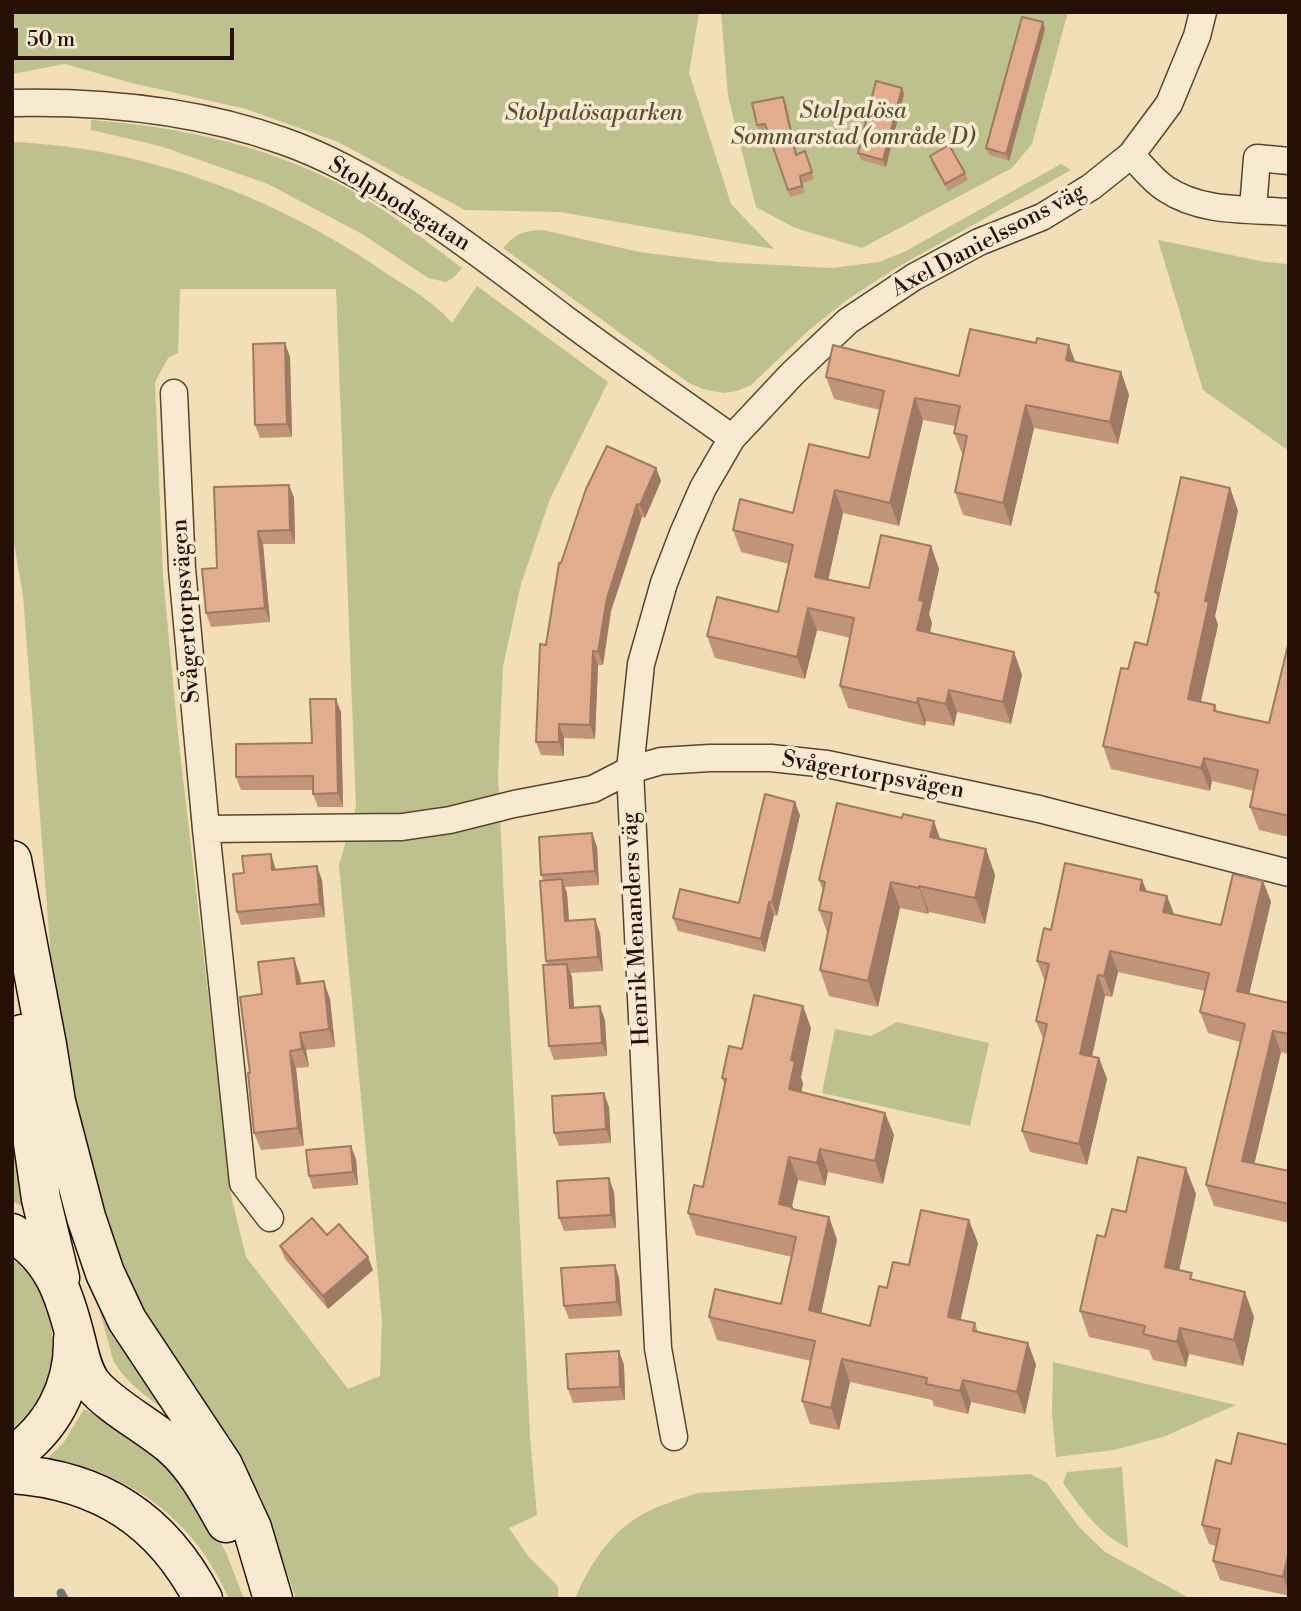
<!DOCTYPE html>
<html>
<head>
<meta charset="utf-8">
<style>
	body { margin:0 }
	#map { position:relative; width:1301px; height:1611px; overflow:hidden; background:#f2dfb7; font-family:"Libre Bodoni",serif }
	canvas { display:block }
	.frame { position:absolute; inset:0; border:14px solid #251003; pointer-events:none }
	.scale { position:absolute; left:14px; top:28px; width:220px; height:32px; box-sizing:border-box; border:4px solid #251003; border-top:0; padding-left:9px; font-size:21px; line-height:24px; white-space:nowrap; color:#251003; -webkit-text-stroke:5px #f7ead0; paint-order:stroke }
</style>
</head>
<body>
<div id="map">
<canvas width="1301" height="1611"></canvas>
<div class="frame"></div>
<div class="scale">50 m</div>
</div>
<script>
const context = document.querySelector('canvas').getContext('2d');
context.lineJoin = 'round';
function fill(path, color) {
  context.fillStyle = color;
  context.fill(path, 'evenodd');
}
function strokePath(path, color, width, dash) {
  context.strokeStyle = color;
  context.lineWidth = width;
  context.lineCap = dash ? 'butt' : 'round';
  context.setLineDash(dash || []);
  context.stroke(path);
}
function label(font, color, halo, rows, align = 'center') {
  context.font = font + ' "Libre Bodoni",serif';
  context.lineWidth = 7;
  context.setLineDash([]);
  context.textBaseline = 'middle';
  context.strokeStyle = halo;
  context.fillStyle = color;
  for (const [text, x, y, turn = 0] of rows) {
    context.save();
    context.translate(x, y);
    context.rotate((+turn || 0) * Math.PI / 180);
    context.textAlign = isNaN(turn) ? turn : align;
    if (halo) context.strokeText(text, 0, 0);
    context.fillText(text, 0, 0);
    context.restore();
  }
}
const green = new Path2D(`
	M12 12H699L689 73 731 204 774 249 560 212 465 210 338 142 246 109 132 83 65 64 12 74Z
	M721 12H1068L1032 144 1012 168 862 248 795 228 756 207 728 96Z
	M91 120C182 127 272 146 352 191 391 213 426 241 462 268L453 278 446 282 428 278 362 234 268 184 160 146 91 130Z
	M12 142C146 147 280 199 389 275 411 289 435 303 452 323L477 286 608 382 550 499 521 584 503 666 498 774 530 1437 537 1515 509 1528 528 1556 558 1586V1599H296L261 1497 160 1344 126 1280 80 1145 52 972 23 596 12 532ZM180 289H336L356 807 339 865 382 1320 380 1376 348 1389 246 1257 232 1200 178 735 163 576 155 382 168 358 178 353Z
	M1061 164 1071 170 896 268 847 300 808 331 751 385 737 391 724 393 703 389 689 383 503 248C517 233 522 231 543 230L639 252 719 262 832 268 879 262 906 251Z
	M1158 240 1265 262 1289 264V451L1203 390Z
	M897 1022 989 1043 970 1126 822 1093 835 1029 871 1036Z
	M12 1079 28 1210 12 1201Z
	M12 1259C19 1265 27 1270 32 1277 65 1325 58 1393 12 1429Z
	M91 1278 166 1411C145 1395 126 1383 113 1360Z
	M1053 1362 1236 1405 1163 1437 1114 1450 1056 1457 1052 1413Z
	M84 1409 129 1431 158 1454 205 1512 227 1555 244 1599H229C195 1520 131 1473 48 1458L64 1442Z
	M1122 1467 1128 1548C1099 1534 1082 1509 1063 1483L1067 1472Z
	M1030 1474 1046 1482 1079 1527 1105 1552 1191 1599H575C586 1571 607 1538 632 1521 652 1507 676 1500 698 1493Z`);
const stream = new Path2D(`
	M61 1593 64 1599`);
const street = new Path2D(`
	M12 103C105 101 196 110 283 141 381 175 482 256 564 318 619 359 676 398 732 438
	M1131 155C1142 166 1153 181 1166 189 1202 213 1248 209 1289 212
	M1253 209 1257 158 1289 161
	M174 393 182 569 206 829 243 1183 270 1218
	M206 829 402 827 450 820 514 804 593 789 630 770 661 761 710 758H771L827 764 1039 809 1289 873
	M674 1437 658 1348 630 770 641 664 664 583 684 531 703 488 732 438 792 374 848 321 914 277 979 242 1042 217 1091 187 1131 155 1169 104 1197 36 1203 12`);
const secondary = new Path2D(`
	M12 860 47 1045 56 1102 86 1217 105 1273 127 1320 223 1465 252 1528 273 1599
	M22 1034 28 1108 41 1199 60 1278
	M12 1233C54 1258 65 1296 76 1340 80 1356 83 1373 93 1385 111 1407 152 1428 174 1448 197 1469 211 1497 226 1523
	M12 1456C52 1428 74 1387 73 1339
	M12 1474C100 1480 162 1520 203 1599`);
const wall = new Path2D(`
	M1043 22 1045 29 1009 161 989 155 986 148Z
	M902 88 904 94 886 167 861 160 858 153Z
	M783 97 786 104 797 154 805 151 814 179 803 183 805 193 790 197 767 131 759 132 757 125Z
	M930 156 965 173 968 180 948 191 932 163Z
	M1036 343 1069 345 1075 362 1121 372 1129 395 1118 444 1034 428 1011 526 963 515 955 492 963 456 954 433 955 426 923 420 899 526 843 513 828 580 869 588 931 546 939 569 929 614 932 623 930 633 1014 652 1022 675 1011 724 957 712 954 726 926 721 925 726 848 708 840 686 850 638 817 630 805 679 715 658 707 636 778 612 789 564 741 552 733 530 793 513 869 458 880 410 834 399 826 377 959 376Z
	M290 357 292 437 260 438 255 425Z
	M656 468 661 481 645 518 642 517 611 611 603 665H598L595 739 564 738V756L541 755 536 742 546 645 561 563Z
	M289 485 294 498 295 544H263L270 622 211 627 206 613 217 568Z
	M1230 488 1238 511 1215 616 1218 625 1201 702 1215 705 1217 711 1269 723 1289 641V837L1259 830 1250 807 1254 791 1212 781 1210 791 1111 769 1103 746 1128 669 1147 645 1158 599 1155 592Z
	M341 712 343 807H318L313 794V790H241L236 777 312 743Z
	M800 815 777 916 774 915 765 952 678 931 673 918 739 903Z
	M592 833 597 847 599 885 565 887 567 893 569 921 600 933 603 971 570 973 572 977 574 1008 605 1020 607 1056 554 1060 549 1046 547 965 546 961 543 880 541 875Z
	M940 839 986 849 995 875 985 924 929 912 928 914 900 908 878 1007 829 996 820 970 828 935 819 910 823 891 819 880Z
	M275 867 276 870 322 880 325 917 241 925 237 912 244 873Z
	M1142 880 1147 891 1167 896 1174 914 1221 925 1263 881 1271 902 1249 994 1289 1003V1054L1281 1052 1254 1164 1289 1171V1223L1214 1206 1206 1185 1240 1042 1208 1033 1200 1012 1205 991 1118 972 1112 997 1105 996 1092 1057 1099 1058 1107 1079 1087 1165 1030 1152 1022 1131 1044 1041 1036 1021 1045 982 1037 961 1051 930Z
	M300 976 301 984 330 999 335 1047 306 1050 309 1067 296 1068 304 1146 261 1150 254 1133 262 994Z
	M811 1028 801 1077 803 1084 801 1092 885 1113 894 1135 883 1184 828 1172 825 1186 798 1180 792 1206 793 1209 829 1217 837 1240 821 1313 870 1326 887 1288 909 1265 978 1243 960 1320 975 1323 978 1332 1028 1343 1036 1365 1025 1414 971 1402 968 1414 934 1406 932 1400 850 1382 839 1430 810 1424 802 1401 811 1361 717 1340 709 1317 781 1304 792 1257 696 1235 688 1213 703 1187 725 1087 722 1078 742 1049Z
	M609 1107 611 1143 559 1146 554 1133Z
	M356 1159 358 1185 313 1189 309 1176Z
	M614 1192 616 1228 564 1231 559 1218Z
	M1196 1194 1179 1271 1254 1317 1243 1366 1189 1354 1186 1367 1153 1360 1149 1350 1089 1337 1080 1311 1105 1237 1126 1212Z
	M327 1235 373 1270 328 1309 285 1259 280 1246Z
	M615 1265 619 1278 622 1316 569 1319 564 1306Z
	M619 1351 624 1365 625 1400 573 1403 568 1389Z
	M1289 1445V1596L1220 1580 1213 1561 1216 1546 1209 1544 1202 1525 1231 1464Z`);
const shadedWall = new Path2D(`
	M1043 22 1045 29 1009 161 1006 154Z
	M902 88 904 94 886 167 883 160Z
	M783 97 786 104 798 161 796 155Z
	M285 343 290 357 292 437 287 424Z
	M1069 345 1077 367 1066 360Z
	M1121 372 1129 395 1118 444 1110 422Z
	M915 398 923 420 899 526 890 503Z
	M1026 405 1034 428 1011 526 1003 503Z
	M656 468 661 481 645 518 640 505Z
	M289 485 294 498 295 544 290 530Z
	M1230 488 1238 511 1215 616 1218 625 1196 722 1188 699 1205 601Z
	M835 490 843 513 824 599 815 577Z
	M637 504 642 517 611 611 603 665 598 652 607 598Z
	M258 531 263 544 270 622 265 608Z
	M931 546 939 569 929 614 932 623 926 653 917 630 919 600Z
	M808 608 817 630 805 679 797 657Z
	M593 651 598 665 595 739 590 725Z
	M1014 652 1022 675 1011 724 1003 702Z
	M949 690 957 712 954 726 946 704Z
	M918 698 926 721 925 726 917 703Z
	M336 699 341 712 343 807 338 793Z
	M559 724 564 738V756L559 742Z
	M1204 758 1212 781 1210 791 1201 768Z
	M795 802 800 815 777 916 772 902Z
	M934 821 943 847 930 837Z
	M592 833 597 847 599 885 595 871Z
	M986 849 995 875 985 924 975 898Z
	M271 854 275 867 277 884 272 870Z
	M317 866 322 880 325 917 320 904Z
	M562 879 567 893 570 935 565 921Z
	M1142 880 1150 901 1140 890Z
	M1263 881 1271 902 1245 1012 1237 991Z
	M891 882 900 908 878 1007 868 981Z
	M919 886 929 912 928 914 919 888Z
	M1167 896 1175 917 1163 912Z
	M769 902 774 915 765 952 761 939Z
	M595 919 600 933 603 971 598 957Z
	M1110 951 1118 972 1112 997 1104 976Z
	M294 958 300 976 303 1002 297 984Z
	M567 964 572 977 575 1022 570 1008Z
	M1098 975 1105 996 1088 1075 1080 1054Z
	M324 981 330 999 335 1047 329 1029Z
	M600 1006 605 1020 607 1056 602 1043Z
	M803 1006 811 1028 801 1077 803 1084 797 1112 789 1089 791 1060Z
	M1273 1031 1281 1052 1250 1182 1242 1161Z
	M300 1033 306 1050 309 1067 302 1049Z
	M290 1051 296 1068 304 1146 298 1128Z
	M1099 1058 1107 1079 1087 1165 1079 1144Z
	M604 1093 609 1107 611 1143 606 1129Z
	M885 1113 894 1135 883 1184 875 1161Z
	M351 1146 356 1159 358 1185 353 1172Z
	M820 1149 828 1172 825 1186 817 1163Z
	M789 1157 798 1180 787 1226 779 1204Z
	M1186 1168 1196 1194 1174 1293 1165 1267Z
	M609 1178 614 1192 616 1228 611 1215Z
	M829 1217 837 1240 817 1333 809 1310Z
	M969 1220 978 1243 956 1340 948 1317Z
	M368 1257 373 1270 328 1309 323 1296Z
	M615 1265 619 1278 622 1316 617 1302Z
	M1245 1292 1254 1317 1243 1366 1234 1340Z
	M1180 1328 1189 1354 1186 1367 1177 1342Z
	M1028 1343 1036 1365 1025 1414 1017 1392Z
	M619 1351 624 1365 625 1400 620 1387Z
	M842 1359 850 1382 839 1430 831 1408Z
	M963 1380 971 1402 968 1414 960 1391Z
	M1289 1551V1593L1283 1577Z`);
const building = new Path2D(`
	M1022 17 1043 22 1006 154 986 148Z
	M876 81 902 88 883 160 858 153Z
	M783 97 796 155 805 151 812 172 800 176 802 186 788 190 765 124 757 125 752 103Z
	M949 145 965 173 945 184 930 156Z
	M970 329 1036 343 1037 338 1069 345 1066 360 1121 372 1110 422 1026 405 1003 503 955 492 967 436 954 433 960 406 915 398 890 503 835 490 815 577 869 588 881 535 931 546 919 600 924 601 917 630 1014 652 1003 702 949 690 946 704 918 698 917 703 840 686 854 618 808 608 797 657 707 636 717 597 778 612 793 545 733 530 740 499 793 513 809 444 869 458 884 391 826 377 833 345 959 376Z
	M285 343 287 424 255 425 253 344Z
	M607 446 656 468 640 505 637 504 607 598 598 652 593 651 590 725 559 724V742H536L540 644 546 645 559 563H561L586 489Z
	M1181 477 1230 488 1205 601 1209 602 1188 699 1215 705 1214 711 1269 723 1289 641V816L1250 807 1258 770 1204 758 1201 768 1103 746 1121 668 1128 669 1135 642 1147 645 1159 593 1155 592Z
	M289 485 290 530 258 531 265 608 206 613 202 569 217 568 214 487Z
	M310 699H336L338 793 313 794V776L236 777V744L312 743Z
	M765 794 795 802 772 902H769L761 939 673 918 680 889 739 903Z
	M837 803 902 818 903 814 934 821 930 837 986 849 975 898 919 886V888L891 882 868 981 820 970 832 913 819 910 825 882 819 880Z
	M592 833 595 871 541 875 539 837Z
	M271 854 272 870 317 866 320 904 237 912 233 874 244 873 242 856Z
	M1065 863 1142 880 1140 890 1167 896 1163 912 1221 925 1233 874 1263 881 1237 991 1289 1003V1034L1273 1031 1242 1161 1289 1171V1204L1206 1185 1245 1024 1200 1012 1209 973 1110 951 1104 976 1098 975 1080 1054 1099 1058 1079 1144 1022 1131 1047 1024 1036 1021 1049 964 1037 961 1044 928 1051 930Z
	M562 879 565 921 595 919 598 957 546 961 540 881Z
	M294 958 297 984 324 981 329 1029 300 1033 302 1049 290 1051 298 1128 254 1133 248 1073H250L240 997 262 994 258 962Z
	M567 964 570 1008 600 1006 602 1043 549 1046 543 965Z
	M754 995 803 1006 791 1060 795 1061 789 1089 885 1113 875 1161 820 1149 817 1163 789 1157 779 1204 792 1207V1209L829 1217 809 1310 870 1326 879 1286 887 1288 893 1262 909 1265 921 1210 969 1220 948 1317 975 1323 973 1331 1028 1343 1017 1392 963 1380 960 1391 926 1384 927 1378 842 1359 831 1408 802 1401 815 1341 709 1317 715 1289 781 1304 796 1237 688 1213 694 1185 703 1187 726 1079 722 1078 729 1046 742 1049Z
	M604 1093 606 1129 554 1133 552 1096Z
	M351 1146 353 1172 309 1176 306 1150Z
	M1138 1157 1186 1168 1165 1267 1192 1273 1190 1279 1245 1292 1234 1340 1180 1328 1177 1342 1143 1334 1145 1326 1080 1311 1097 1235 1105 1237 1112 1209 1126 1212Z
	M609 1178 611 1215 559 1218 557 1181Z
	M312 1218 327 1235 339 1224 368 1257 323 1296 280 1246Z
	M615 1265 617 1302 564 1306 561 1268Z
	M619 1351 620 1387 568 1389 566 1354Z
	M1238 1433 1289 1445V1551L1283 1577 1213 1561 1220 1529 1202 1525 1216 1460 1231 1464Z`);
const parkNames = [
	["Stolpalösa",853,112],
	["Sommarstad (område D)",853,138],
	["Stolpalösaparken",594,114]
];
const streetNames = [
	["Stolpbodsgatan",399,205,31],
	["Axel Danielssons väg",989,241,-28],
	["Svågertorpsvägen",187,611,-94],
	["Svågertorpsvägen",873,776,10],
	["Henrik Menanders väg",637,929,-93]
];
fill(green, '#bcc18d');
strokePath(stream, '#6e7670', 9);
strokePath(street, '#584430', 29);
strokePath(secondary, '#251003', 41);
strokePath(street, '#f7ead0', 26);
strokePath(secondary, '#f7ead0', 38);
fill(wall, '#c2957b');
fill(shadedWall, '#9e7964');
fill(building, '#e2ad8f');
strokePath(building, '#9e7964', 2);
label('italic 23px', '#5a4e33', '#f7ead0', parkNames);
label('23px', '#251003', '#f7ead0', streetNames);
</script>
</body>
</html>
